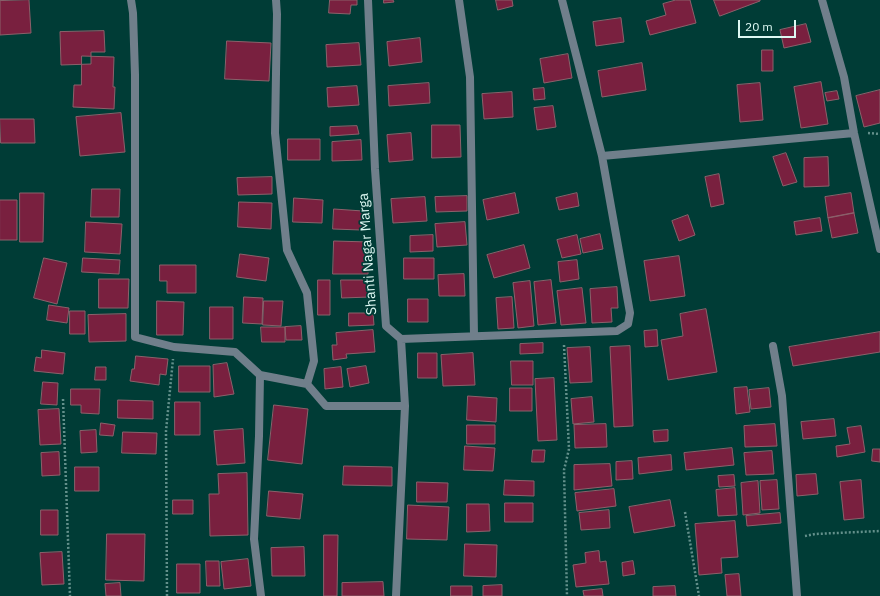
<!DOCTYPE html>
<html>
<head>
<meta charset="utf-8">
<style>
	body { margin:0 }
	#map { position:relative; width:880px; height:596px; overflow:hidden; background:#003c36; font-family:"IBM Plex Sans",sans-serif }
	canvas { display:block }
	.scale { position:absolute; left:738px; top:20px; width:58px; height:18px; box-sizing:border-box; border:2px solid #ddf8f3; border-top:0; padding-left:5px; font-size:12px; line-height:14px; white-space:nowrap; color:#ddf8f3; -webkit-text-stroke:3px #003c36; paint-order:stroke }
</style>
</head>
<body>
<div id="map">
<canvas width="880" height="596"></canvas>
<div class="scale">20 m</div>
</div>
<script>
const context = document.querySelector('canvas').getContext('2d');
context.lineJoin = 'round';
function fill(path, color) {
  context.fillStyle = color;
  context.fill(path, 'evenodd');
}
function strokePath(path, color, width, dash) {
  context.strokeStyle = color;
  context.lineWidth = width;
  context.lineCap = dash ? 'butt' : 'round';
  context.setLineDash(dash || []);
  context.stroke(path);
}
function label(font, color, halo, rows, align = 'center') {
  context.font = font + ' "IBM Plex Sans",sans-serif';
  context.lineWidth = 3.5;
  context.setLineDash([]);
  context.textBaseline = 'middle';
  context.strokeStyle = halo;
  context.fillStyle = color;
  for (const [text, x, y, turn = 0] of rows) {
    context.save();
    context.translate(x, y);
    context.rotate((+turn || 0) * Math.PI / 180);
    context.textAlign = isNaN(turn) ? turn : align;
    if (halo) context.strokeText(text, 0, 0);
    context.fillText(text, 0, 0);
    context.restore();
  }
}
const building = new Path2D(`
	M29 0 31 33 0 35V1Z
	M330 0H357V5H351L350 14 329 13Z
	M384 0H393L394 2 384 3Z
	M496 0H512L513 6 498 10Z
	M676 0H690L696 23 650 35 646 21 666 15 663 4Z
	M714 0H760V1L720 16Z
	M621 18 624 42 596 46 593 22Z
	M806 24 811 42 784 48 780 30Z
	M104 31 105 52H91V64L61 65 60 32Z
	M420 38 422 62 389 66 387 42Z
	M227 41 271 43 269 81 225 79Z
	M359 43 361 65 327 67 326 45Z
	M762 50H773V71H762Z
	M568 54 572 78 544 83 540 59Z
	M82 56 114 57 113 87H115L114 109 73 107 74 85H81Z
	M642 63 646 90 602 97 598 71Z
	M821 82 828 124 801 128 794 87Z
	M429 83 430 103 389 106 388 86Z
	M760 83 763 120 740 122 737 85Z
	M357 86 359 105 328 107 327 88Z
	M544 88 545 99 534 100 533 89Z
	M880 90V123L864 127 856 96Z
	M837 91 839 99 827 101 825 93Z
	M512 92 513 117 484 119 482 94Z
	M553 106 556 127 537 130 534 108Z
	M121 113 125 152 80 156 76 117Z
	M0 119H34L35 143H1Z
	M432 125H460L461 157 432 158Z
	M357 126 359 134 330 136V127Z
	M411 133 413 160 389 162 387 135Z
	M288 139H320V160H288Z
	M361 140 362 160 332 161V142Z
	M786 153 797 182 783 186 773 157Z
	M828 157 829 186 804 187V158Z
	M719 174 724 204 711 207 705 177Z
	M272 177V194L238 195 237 178Z
	M92 189H120L119 217H91Z
	M20 193H44L43 242H20Z
	M515 193 519 213 487 220 483 200Z
	M577 193 579 206 559 210 556 198Z
	M851 193 854 213 828 218 825 197Z
	M467 196V211L436 212 435 197Z
	M425 197 427 221 393 223 391 199Z
	M294 198 323 200 322 223 293 222Z
	M0 200H17V240H0Z
	M239 202 272 203 271 229 238 227Z
	M334 209 363 211 361 230 333 229Z
	M854 213 858 233 832 238 828 218Z
	M688 215 695 235 679 241 672 221Z
	M820 218 822 231 796 235 794 222Z
	M86 222 122 224 120 254 85 252Z
	M465 222 467 245 437 247 435 224Z
	M600 234 603 249 583 253 580 239Z
	M433 235V251L410 252V236Z
	M577 235 581 254 562 258 557 240Z
	M334 241 369 242 368 274H333Z
	M524 245 530 268 494 278 487 255Z
	M240 254 269 258 266 281 237 277Z
	M679 256 685 296 650 301 644 261Z
	M44 258 67 263 57 304 34 298Z
	M83 258 120 260 119 274 82 272Z
	M404 258H434V279H404Z
	M577 260 579 279 560 282 558 262Z
	M160 265H196V293H167V281H160Z
	M464 274 465 296H439L438 275Z
	M99 279H129L128 308H99Z
	M318 280H330V315H318Z
	M341 280H369L370 297 342 298Z
	M551 280 556 323 538 325 534 282Z
	M530 281 534 326 518 328 513 283Z
	M617 287 618 308H611L612 322 592 323 590 289Z
	M582 288 586 323 561 325 557 291Z
	M244 297 263 298 262 324 243 323Z
	M512 297 514 328 498 329 496 298Z
	M408 299H428V322H408Z
	M157 301 184 302 183 335H157Z
	M264 301H283L281 326 263 325Z
	M49 305 69 308 67 323 47 320Z
	M210 307H233V339H210Z
	M706 309 717 372 668 380 661 340 683 336 680 314Z
	M70 311H85V334H70Z
	M349 313H373L374 325 349 326Z
	M126 314V341L89 342 88 315Z
	M301 326 302 340H286L285 327Z
	M261 327H285V342H262Z
	M373 330 375 352 346 354 347 358 333 360 332 345H337L336 333Z
	M657 330 658 346 645 347 644 331Z
	M880 332V352L793 366 789 347Z
	M543 343V353L520 354V344Z
	M630 346 633 426 614 427 610 347Z
	M590 347 592 382 570 383 567 348Z
	M42 350 65 353 63 374 34 371 36 357 41 358Z
	M418 353H437V378H418Z
	M473 353 475 385 443 386 441 355Z
	M136 356 168 359 166 375 160 374 159 385 130 381 132 369H134Z
	M511 361H533V385H512Z
	M227 363 234 394 214 397 213 365Z
	M179 366H210V392H179Z
	M366 366 369 383 350 387 347 369Z
	M96 367H106V380H95Z
	M341 367 343 387 325 389 324 369Z
	M554 378 557 440 538 441 535 379Z
	M43 382 58 383 57 405 41 404Z
	M747 387 750 412 736 414 734 388Z
	M510 388H532V411H510Z
	M769 388 771 407 751 409 749 390Z
	M71 389H100L99 414 81 413V405H71Z
	M468 396 497 398 496 422 467 420Z
	M592 397 594 422 573 424 571 399Z
	M118 400 153 401V419L118 418Z
	M175 402H200V435H175Z
	M274 405 308 409 302 464 268 460Z
	M59 409 61 444 40 445 38 410Z
	M834 419 836 436 803 439 801 422Z
	M101 423 115 425 113 436 100 435Z
	M606 424 607 447 575 448 574 425Z
	M775 424 777 446 745 447 744 426Z
	M467 425H495V444H467Z
	M861 426 865 452 837 457 836 446 850 444 847 428Z
	M243 429 245 463 217 465 214 431Z
	M96 430 97 452 81 453 80 431Z
	M668 430V441L654 442 653 431Z
	M123 432 157 433 156 454 122 453Z
	M465 446 495 448 493 471 464 470Z
	M732 448 734 465 686 470 684 453Z
	M873 449H880V462L872 461Z
	M533 450H545L544 462H532Z
	M772 451 774 474 746 475 744 453Z
	M59 452 60 475 42 476 41 453Z
	M671 455 672 470 639 474 638 458Z
	M632 461 633 479 616 480V462Z
	M610 464 612 486 574 490V465Z
	M344 466 392 467V486L343 485Z
	M75 467H99V491H75Z
	M247 473 248 535 210 536 209 494H219L218 474Z
	M816 474 818 494 797 496 796 475Z
	M734 475 735 486 719 487 718 476Z
	M505 480 534 481V496L504 495Z
	M777 480 779 509 762 510 760 481Z
	M861 480 864 518 844 520 840 482Z
	M758 481 760 513 743 515 741 483Z
	M417 482 448 483 447 502H417Z
	M735 488 737 515 718 516 716 490Z
	M614 489 616 506 577 511 575 493Z
	M269 491 303 494 300 519 267 516Z
	M173 500H193V514H173Z
	M670 500 675 526 634 533 629 507Z
	M505 503H533V522H505Z
	M467 504H489L490 531 467 532Z
	M408 505 449 507 447 540 407 539Z
	M41 510H58V535H41Z
	M609 510 610 528 581 530 579 513Z
	M780 513 781 523 747 526 746 516Z
	M735 521 738 557 721 558 722 573 699 575 695 524Z
	M107 534H145L144 581 106 580Z
	M324 535H338L337 596H324Z
	M465 544 497 545 496 577 464 576Z
	M304 547 305 576H272L271 548Z
	M599 551 600 562 606 561 609 584 576 587 573 565 586 563 585 553Z
	M62 552 64 584 42 585 40 553Z
	M248 559 251 586 224 589 221 562Z
	M206 561H219L220 586H207Z
	M633 561 635 574 623 576 622 563Z
	M177 564H200V593H177Z
	M739 574 741 596H727L725 575Z
	M383 582 384 596H342V583Z
	M120 583 121 596H106L105 584Z
	M502 585V596H483V586Z
	M451 586H472V596H451Z
	M675 586 676 596H653V587Z
	M602 589 603 596H584L583 591Z`);
const path = new Path2D(`
	M868 133 880 134
	M564 345 569 449 564 470 567 596
	M63 399 70 596
	M685 512 699 596
	M805 536 815 534 880 531
	M167 596 166 431 173 359`);
const minor = new Path2D(`
	M131 0 133 13 135 75V337L174 347 235 352 260 375 259 436 254 539 261 596
	M276 0 277 14 275 133 287 250 307 293 314 361 307 384
	M368 0 375 169 386 326 401 339 405 406 396 596
	M459 0 470 77 474 336
	M822 0 844 77 854 133 880 249
	M602 156 854 133
	M401 339 617 331 628 324 630 313 602 156 562 0
	M773 346 782 396 797 596
	M260 375 307 384 326 406H405`);
const streetNames = [
	["Shanti Nagar Marga",368,254,-94]
];
fill(building, '#79203f');
strokePath(building, '#8b616b', 1);
strokePath(path, '#63908b', 2.5, [2, 2]);
strokePath(minor, '#707f8b', 8);
label('14px', '#ddf8f3', '#003c36', streetNames);
</script>
</body>
</html>
